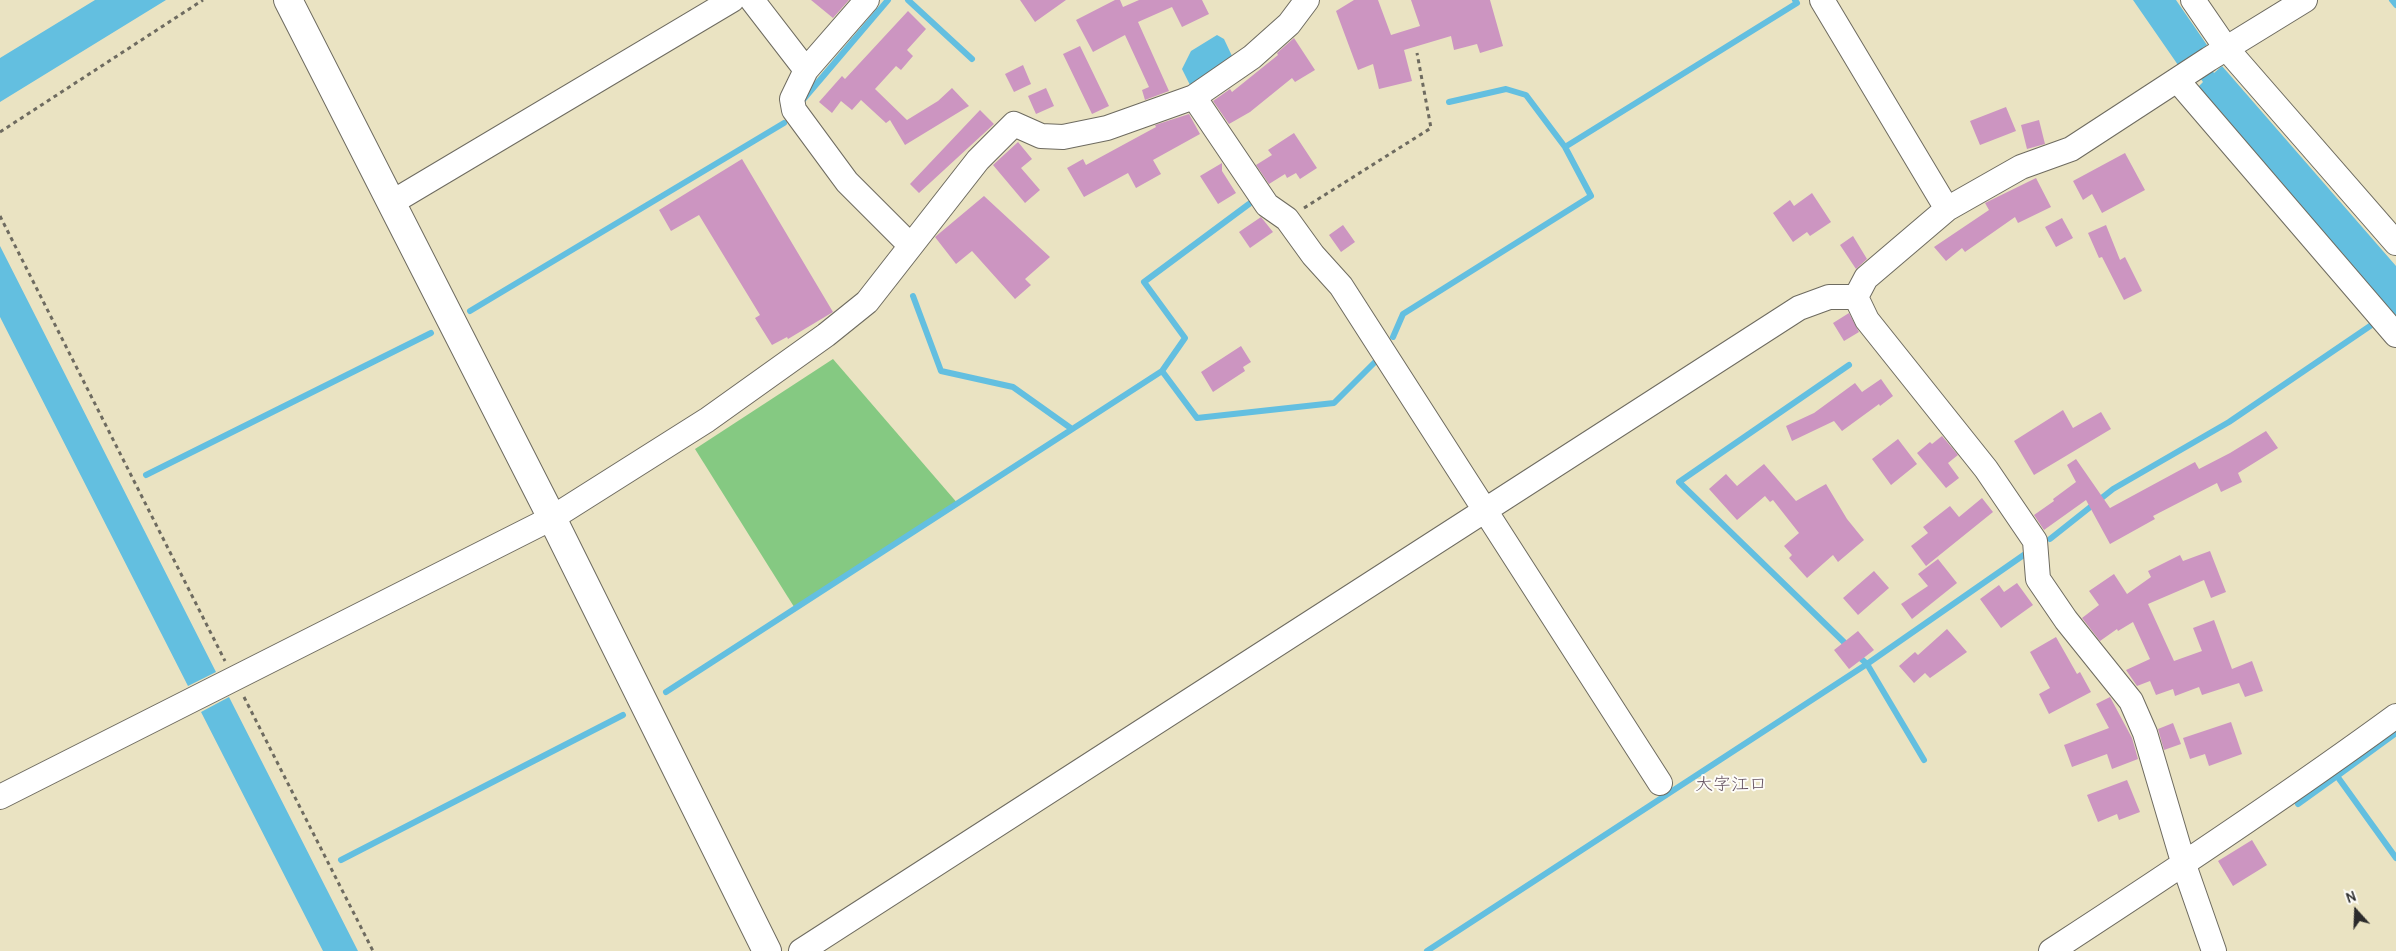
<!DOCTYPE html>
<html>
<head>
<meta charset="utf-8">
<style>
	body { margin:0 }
	#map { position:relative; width:2396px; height:951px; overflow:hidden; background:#eae3c2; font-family:Delius,sans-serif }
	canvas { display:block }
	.north { position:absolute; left:2331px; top:886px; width:50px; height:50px; -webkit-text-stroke:4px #fdfcf7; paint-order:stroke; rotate:340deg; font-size:14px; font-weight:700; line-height:20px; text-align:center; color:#2b2b2b }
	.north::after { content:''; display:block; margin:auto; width:18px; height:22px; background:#2b2b2b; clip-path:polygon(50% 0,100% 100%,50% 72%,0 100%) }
</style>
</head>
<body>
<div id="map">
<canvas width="2396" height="951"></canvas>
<div class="north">N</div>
</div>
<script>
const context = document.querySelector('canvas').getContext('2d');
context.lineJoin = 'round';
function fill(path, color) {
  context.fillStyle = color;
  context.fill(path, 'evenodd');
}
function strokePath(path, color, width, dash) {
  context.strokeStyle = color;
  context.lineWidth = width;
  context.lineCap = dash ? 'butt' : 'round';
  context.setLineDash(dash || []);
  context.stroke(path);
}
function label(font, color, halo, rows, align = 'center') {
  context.font = font + ' Delius,"Klee One",sans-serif';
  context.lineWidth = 4;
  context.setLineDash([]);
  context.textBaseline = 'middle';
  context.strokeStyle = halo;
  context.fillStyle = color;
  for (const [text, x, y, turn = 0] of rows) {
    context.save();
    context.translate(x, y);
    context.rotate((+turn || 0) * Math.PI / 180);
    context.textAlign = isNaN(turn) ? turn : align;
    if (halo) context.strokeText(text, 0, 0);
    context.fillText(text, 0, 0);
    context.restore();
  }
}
const green = new Path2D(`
	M833 359 959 505 796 610 695 449Z`);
const water = new Path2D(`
	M95 0H166L0 102V58Z
	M2133 0H2176L2207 45 2199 51 2214 73 2222 66 2396 266V319L2196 89 2203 82 2187 59 2178 65Z
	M1217 35 1224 39 1232 56 1190 85 1182 69 1191 51Z
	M0 246 216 672 188 686 0 317Z
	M229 697 358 951H323L201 712Z`);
const stream = new Path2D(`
	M908 0 972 59
	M2392 0 2396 5
	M802 101 888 0
	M1449 102 1506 89 1526 95 1565 147 1797 3 1795 0
	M913 296 941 371 1013 387 1072 429
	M470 311 784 123
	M1393 337 1403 314 1591 196 1565 147
	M1849 365 1679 482 1850 648
	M1162 371 1185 338 1144 282 1249 204
	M146 475 431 333
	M2050 539 2113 489 2229 422 2373 324
	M666 692 1162 371 1197 418 1334 403 1374 363
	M2396 733 2337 776 2396 858
	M1924 760 1867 664 2028 552
	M2298 804 2337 776
	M341 860 623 715
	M1427 951 1867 664 1857 655`);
const building = new Path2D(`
	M811 0H849L833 18Z
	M1020 0H1066L1035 22Z
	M1115 0H1120L1123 7 1139 0H1202L1209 14 1182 27 1172 7 1138 22 1169 91 1145 100 1142 90 1149 87 1125 35 1093 52 1076 20Z
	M1354 0H1378L1391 35 1420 26 1411 0H1490L1503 46 1480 53 1477 44 1454 50 1451 36 1404 50 1412 81 1379 89 1373 64 1358 70 1336 11Z
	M908 11 926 29 907 50 913 56 901 70 896 66 875 89 907 120 938 101 952 88 969 106 905 145 890 120 886 123 861 100 852 110 841 101 832 113 819 102 842 76 845 79Z
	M1294 38 1315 70 1295 82 1292 78 1250 112 1229 124 1213 101 1230 89 1232 92 1278 55 1277 53Z
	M1080 46 1109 106 1092 114 1063 54Z
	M1023 65 1031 84 1014 92 1005 74Z
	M1046 88 1054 106 1036 114 1028 96Z
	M2006 107 2016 131 1980 145 1970 121Z
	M980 110 994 124 919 193 910 184Z
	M1189 114 1200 134 1153 160 1161 174 1136 188 1128 173 1084 197 1067 168 1083 159 1086 165 1156 127 1155 125Z
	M2039 120 2045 144 2027 149 2021 125Z
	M1294 133 1317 168 1300 179 1296 173 1287 178 1285 174 1269 184 1256 165 1272 155 1268 150Z
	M1018 142 1032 159 1021 168 1040 190 1025 203 993 165Z
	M2125 153 2145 190 2102 213 2092 194 2083 200 2073 181Z
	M742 159 833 312 788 339 787 337 772 345 755 318 760 315 699 215 671 231 659 210Z
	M1222 163V171L1236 193 1218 204 1200 176Z
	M2036 178 2051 207 2018 223 2015 217 1965 252 1962 248 1946 261 1934 247 1989 210 1985 203Z
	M1812 193 1831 222 1810 236 1807 232 1793 242 1773 213 1790 200 1794 206Z
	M984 196 1050 257 1025 279 1031 285 1015 299 972 251 956 264 935 237Z
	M1261 217 1273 232 1250 248 1239 232Z
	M2062 218 2073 238 2056 247 2045 227Z
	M1343 225 1355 242 1341 252 1329 235Z
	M2106 225 2120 260 2125 257 2142 291 2124 300 2102 257 2099 258 2088 233Z
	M1853 236 1867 259 1856 269 1840 245Z
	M1849 313 1859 332 1844 341 1833 323Z
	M1241 346 1251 362 1243 367 1245 371 1213 392 1201 372Z
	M1881 379 1893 396 1880 406 1879 404 1842 431 1834 421 1792 441 1786 426 1814 413 1855 383 1862 392Z
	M2063 410 2073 428 2101 412 2111 429 2034 475 2014 441Z
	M2266 431 2278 448 2238 473 2242 482 2221 492 2217 483 2153 516 2155 519 2110 544 2086 500 2044 530 2034 515 2054 501 2053 499 2076 482 2067 465 2076 459 2110 508 2195 462 2199 469 2230 453Z
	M1942 436 1958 455 1948 463 1959 478 1946 488 1917 453 1930 442 1932 444Z
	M1898 439 1917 464 1891 485 1872 459Z
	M1764 464 1796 501 1826 484 1847 519 1864 540 1838 562 1833 555 1807 578 1789 558 1792 555 1784 546 1799 533 1773 500 1770 502 1765 496 1737 520 1709 489 1726 474 1737 486Z
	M1982 498 1993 512 1926 566 1911 546 1928 533 1923 527 1950 506 1959 517Z
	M2210 551 2226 592 2211 598 2204 580 2148 604 2174 661 2202 651 2193 628 2214 620 2232 669 2252 661 2263 691 2245 697 2239 683 2202 695 2199 687 2175 696 2173 689 2156 695 2150 681 2137 686 2126 670 2150 659 2133 622 2118 631 2117 629 2100 641 2082 618 2099 605 2089 591 2114 574 2127 594 2151 577 2148 571 2180 555 2183 561Z
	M1938 559 1957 583 1912 619 1901 604 1928 586 1918 574Z
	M1874 571 1889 588 1858 615 1843 598Z
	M2017 583 2033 605 2001 628 1980 599 1999 585 2004 592Z
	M1947 629 1967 652 1930 678 1925 673 1914 683 1899 666 1915 652 1918 655Z
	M1858 631 1874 650 1849 669 1834 650Z
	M2056 637 2077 674 2080 672 2091 692 2049 714 2039 694 2050 688 2030 652Z
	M2110 697 2132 738 2138 759 2112 769 2107 754 2072 767 2064 745 2109 728 2096 704Z
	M2231 722 2242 754 2209 766 2205 754 2190 759 2183 738Z
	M2173 723 2181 744 2164 750 2158 729Z
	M2127 780 2140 812 2119 820 2117 814 2098 822 2087 795Z
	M2252 840 2267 865 2233 886 2218 861Z`);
const path = new Path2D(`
	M0 132 203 0
	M1304 208 1431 128 1417 53
	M0 216 225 661
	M244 697 373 951`);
const minor = new Path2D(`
	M752 0 806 70
	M867 0 806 70 792 99 794 110 847 182 910 245
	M1822 0 1947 209
	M2193 0 2226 48 2396 243
	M2177 80 2396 335
	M1194 97 1267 205 1287 219 1313 255 1341 286 1660 783
	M391 203 732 0
	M1856 297 1867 320 1986 469 2035 541 2038 579 2066 620 2131 701 2145 733 2184 865 2214 951
	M1856 297 1866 278 1947 209 2021 167 2071 149 2209 59 2305 0
	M0 797 552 518 707 420 826 335 867 302 978 160 1014 124 1041 136 1063 137 1107 128 1194 97 1252 57 1289 24 1307 0
	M801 951 1799 308 1829 297H1856
	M2051 951C2168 875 2284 798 2396 716`);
const tertiary = new Path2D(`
	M288 0 552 518 767 951`);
const quarterNames = [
	["大字江口",1731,785]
];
fill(green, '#85c982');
fill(water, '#63bfe0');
strokePath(stream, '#63bfe0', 6);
fill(building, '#cc95c1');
strokePath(minor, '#6e6b60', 26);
strokePath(tertiary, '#6e6b60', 30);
strokePath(path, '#6e6b60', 3, [4, 4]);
strokePath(minor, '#fff', 24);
strokePath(tertiary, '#fff', 28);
label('18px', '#635060', '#fdfcf7', quarterNames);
</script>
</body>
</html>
